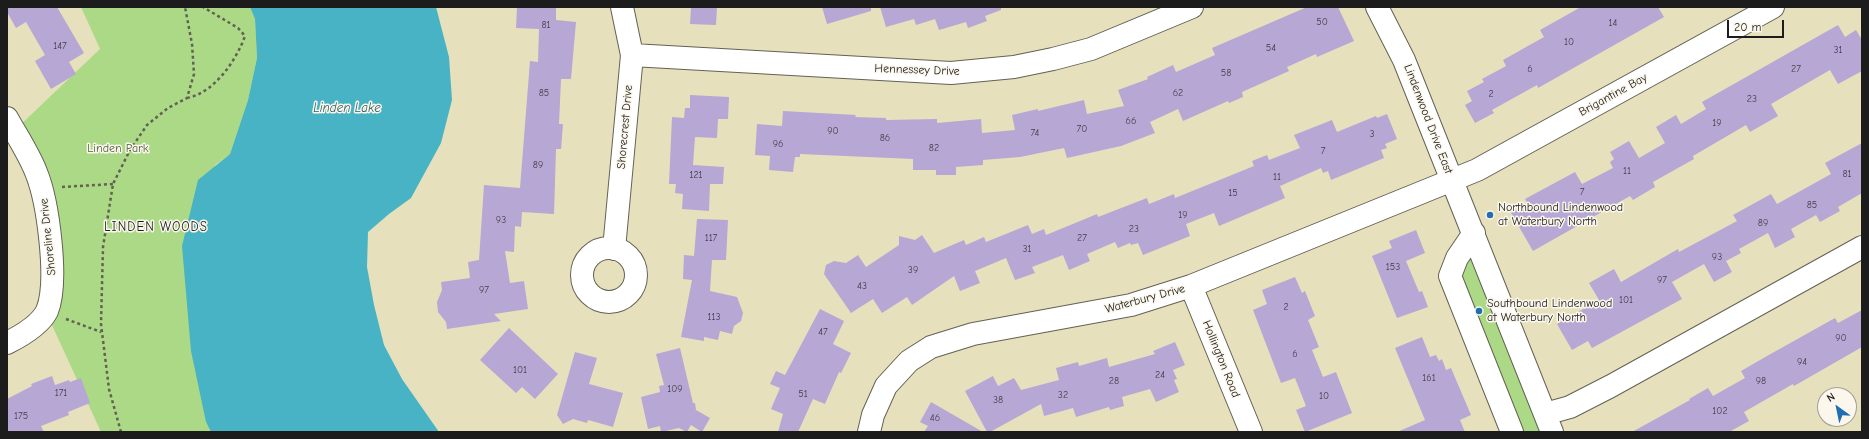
<!DOCTYPE html>
<html>
<head>
<meta charset="utf-8">
<style>
	body { margin:0 }
	#map { position:relative; width:1869px; height:439px; overflow:hidden; background:#e7e0bd; font-family:"Comic Neue",sans-serif }
	canvas { display:block }
	.frame { position:absolute; inset:0; border:8px solid #1c1c1c; pointer-events:none }
	.north { position:absolute; left:1817px; top:387px; width:40px; height:40px; box-sizing:border-box; background:#fbf7ec; border:1px solid #a29f99; border-radius:50%; rotate:327deg; font-size:11px; font-weight:700; line-height:16px; text-align:center; color:#1c1c1c }
	.north::after { content:''; display:block; margin:auto; width:14px; height:18px; background:#1f6fb2; clip-path:polygon(50% 0,100% 100%,50% 72%,0 100%) }
	.scale { position:absolute; left:1727px; top:20px; width:57px; height:18px; box-sizing:border-box; border:2px solid #1c1c1c; border-top:0; padding-left:5px; font-size:12px; line-height:14px; white-space:nowrap; color:#1c1c1c; -webkit-text-stroke:3px #fbf7ec; paint-order:stroke }
</style>
</head>
<body>
<div id="map">
<canvas width="1869" height="439"></canvas>
<div class="frame"></div>
<div class="north">N</div>
<div class="scale">20 m</div>
</div>
<script>
const context = document.querySelector('canvas').getContext('2d');
context.lineJoin = 'round';
function fill(path, color) {
  context.fillStyle = color;
  context.fill(path, 'evenodd');
}
function strokePath(path, color, width, dash) {
  context.strokeStyle = color;
  context.lineWidth = width;
  context.lineCap = dash ? 'butt' : 'round';
  context.setLineDash(dash || []);
  context.stroke(path);
}
function label(font, color, halo, rows, align = 'center') {
  context.font = font + ' "Comic Neue",sans-serif';
  context.lineWidth = 3;
  context.setLineDash([]);
  context.textBaseline = 'middle';
  context.strokeStyle = halo;
  context.fillStyle = color;
  for (const [text, x, y, turn = 0] of rows) {
    context.save();
    context.translate(x, y);
    context.rotate((+turn || 0) * Math.PI / 180);
    context.textAlign = isNaN(turn) ? turn : align;
    if (halo) context.strokeText(text, 0, 0);
    context.fillText(text, 0, 0);
    context.restore();
  }
}
const green = new Path2D(`
	M81 7H250L255 19 257 58 248 100 230 154 215 165 206 422 211 432H101L46 312 47 209 14 131 100 49Z
	M1474 233 1552 432H1512L1450 276Z`);
const water = new Path2D(`
	M250 7H436L449 57 452 100 441 143 411 198 389 214 368 232 367 267 374 305 384 345 402 379 439 432H211L206 422 191 351 182 246 198 180 230 154 248 100 257 58 255 19Z`);
const building = new Path2D(`
	M7 7H57L84 53 69 62 76 74 51 89 35 61 45 55 26 22 16 28 7 12Z
	M517 7H556V20L576 22 571 79H561L559 124H563L561 149H556L554 214 522 212 521 227 515 226 514 252 505 251 510 283 524 281 528 309 494 314 501 321 447 329 446 322 438 312 437 302 442 290 441 282 470 278 468 262 479 260 484 185 520 188 530 61 538 62 539 29 516 28Z
	M691 7H717L716 25 690 24Z
	M822 7H871V11L827 24Z
	M880 7H1001V10L985 16 987 21 968 28 966 22 939 30 935 19 916 25 914 19 886 27Z
	M1307 7H1338L1354 41 1317 57 1316 54 1287 67 1289 71 1242 92 1243 97 1229 103 1228 101 1183 121 1178 109 1150 122 1155 133 1121 146 1067 158 1064 148 1020 157 983 160V165L956 167V175H936V170H913V159L800 154V157H795L793 172 769 170 770 156 755 155 757 124 782 126 783 111 856 115 855 117 886 118V120L937 119V123L981 119 982 133 1015 130 1012 115 1038 109V111L1084 100 1087 114 1124 106 1118 90 1148 79 1147 77 1173 65 1176 72 1215 55 1212 48Z
	M1581 7H1658L1664 17 1538 88 1537 85 1492 110 1494 113 1475 123 1465 105 1472 101 1467 91 1484 82 1482 79 1506 66 1503 60 1544 37 1540 30Z
	M1838 25 1845 37 1856 30 1862 40V71L1838 84 1830 70 1771 104 1778 116 1750 132 1746 125 1693 156 1694 159 1653 182 1655 187 1633 200 1630 196 1533 251 1511 213 1528 204 1525 199 1575 172 1582 184 1613 168 1610 162 1614 159 1610 152 1629 141 1639 158 1665 143 1656 127 1676 115 1681 124 1706 109 1702 102Z
	M690 95 729 97 728 119H718L717 138 695 137 693 165 724 167 723 184H710L709 211 682 209 683 194 675 193 676 184H669L672 117 684 118 685 108H690Z
	M1387 114 1397 139 1385 144 1387 148 1381 150 1384 158 1331 180 1328 171 1323 173 1321 168 1280 186 1285 198 1219 226 1214 213 1186 224 1190 236 1143 255 1138 243 1131 245 1130 243 1118 248 1115 242 1087 254 1090 261 1069 270 1063 255 1032 267 1035 273 1015 280 1006 258 975 271 980 283 960 291 954 276 912 305 907 297 882 313 873 299 851 313 824 274 826 265 834 261 846 263 858 255 866 267 899 245V236L915 240 922 235 934 253 964 240 966 245 984 237 986 242 1028 225 1032 234 1044 229 1046 235 1097 214 1098 217 1147 198 1149 204 1174 194 1175 198 1254 166 1252 161 1267 155 1269 160 1300 148 1294 135 1332 120 1337 132 1376 116 1377 118Z
	M1862 143V193L1838 207 1840 211 1820 222 1816 215 1791 229 1795 237 1775 248 1768 233 1739 249 1741 253 1726 261 1732 272 1714 282 1704 264 1672 282 1682 299 1592 348 1588 341 1572 350 1557 324 1599 300 1589 283 1614 269 1621 282 1678 249 1679 252 1737 221 1733 215 1771 194 1777 204 1831 174 1825 163Z
	M697 219 728 220 726 260H712L710 291 737 297 743 313 741 321 734 326 732 334 720 331 718 340 704 337V341L681 337 692 280 683 279 684 255 694 256Z
	M1416 230 1425 253 1406 261 1419 292 1422 291 1428 307 1397 318 1372 256 1392 248 1389 241Z
	M1295 277 1302 293 1305 291 1315 316 1308 320 1319 347 1312 350 1323 377 1336 372 1352 413 1305 432 1296 410 1306 406 1295 378 1281 383 1253 310 1267 304 1262 290Z
	M820 309 844 321 833 344 851 353 841 373 839 372 825 404 813 399 798 432H778L783 414 771 409 780 388 770 384 776 371 785 375Z
	M1862 310V347L1794 386 1793 384 1744 412 1749 421 1729 432H1632L1690 400 1689 399 1708 388 1713 396 1745 378 1741 371 1767 356 1835 318 1838 323Z
	M509 328 558 374 535 399 522 387 516 393 480 360Z
	M1422 337 1430 357 1436 355 1439 361 1442 359 1446 370 1451 368 1471 415 1460 420 1465 432H1397L1425 420 1395 348Z
	M1175 342 1185 365 1173 370 1177 379 1174 380 1179 392 1156 402 1150 389 1122 397 1124 406 1110 410 1109 407 1076 417 1073 408 1044 416 1041 404 990 432H987L965 391 993 376 998 386 1014 378 1021 390 1059 380 1056 368 1078 362 1079 366 1107 358 1109 367 1155 354 1153 351Z
	M680 348 693 403H695L696 410 710 418 702 432 691 425 687 432 679 428 661 432 660 426 648 429 641 397 660 392 659 386 664 385 656 354Z
	M575 352 597 358 589 384 623 393 613 427 588 420 587 423 573 419 563 424 557 415Z
	M52 376 55 385 69 380 70 382 81 378 90 403 68 412 69 415 41 426 44 432H7V399L32 386 31 384Z
	M931 402 983 432H924L928 426 920 422Z`);
const path = new Path2D(`
	M187 98C214 93 236 61 245 36L238 28 203 7
	M62 187 113 184
	M66 319 101 332
	M121 432 109 389 101 324 103 247 113 184 130 150 147 125 168 108 187 98 194 74 192 44 185 7`);
const minor = new Path2D(`
	M1377 7 1404 60 1552 432
	M632 55 951 73 1014 67 1053 59 1091 49 1192 7
	M7 118C17 136 29 154 36 172 48 201 59 282 47 311 40 325 21 336 7 343
	M1474 233 1457 258 1450 276 1512 432
	M582 275a27 27 0 1 1 54 0a27 27 0 1 1-54 0Z
	M614 249 632 55 622 7
	M1191 286 1251 432
	M1545 414 1570 407 1611 386 1862 247
	M869 432 873 415 886 386 909 361 931 347 973 334 1131 305 1191 286 1477 170 1773 7`);
const markers = [
	[1490,215,4,"#1f6fb2"],
	[1479,311,4,"#1f6fb2"]
];
const numberNames = [
	["50",1322,22],
	["14",1613,23],
	["81",546,25],
	["10",1569,42],
	["147",60,46],
	["54",1271,48],
	["31",1838,50],
	["6",1530,69],
	["27",1796,69],
	["58",1226,73],
	["85",544,93],
	["62",1178,93],
	["2",1491,94],
	["23",1752,99],
	["66",1131,121],
	["19",1717,123],
	["70",1082,129],
	["90",833,131],
	["74",1035,133],
	["3",1372,134],
	["86",885,138],
	["96",778,144],
	["82",934,148],
	["7",1323,151],
	["89",538,165],
	["11",1627,171],
	["81",1847,174],
	["121",696,175],
	["11",1277,177],
	["7",1582,192],
	["15",1233,193],
	["85",1812,205],
	["19",1183,215],
	["93",501,220],
	["89",1763,223],
	["23",1134,229],
	["117",711,238],
	["27",1082,238],
	["31",1027,249],
	["93",1717,257],
	["153",1393,267],
	["39",913,270],
	["97",1662,280],
	["43",862,286],
	["97",484,290],
	["101",1626,300],
	["2",1286,307],
	["113",714,317],
	["47",823,332],
	["90",1841,338],
	["6",1295,354],
	["94",1802,362],
	["101",520,370],
	["24",1160,375],
	["161",1429,378],
	["28",1114,381],
	["98",1761,381],
	["109",675,389],
	["171",61,393],
	["51",803,394],
	["32",1063,395],
	["10",1324,396],
	["38",998,400],
	["102",1720,411],
	["175",21,416],
	["46",935,418]
];
const streetNames = [
	["Hennessey Drive",917,70,2],
	["Brigantine Bay",1613,95,-29],
	["Lindenwood Drive East",1428,119,69],
	["Shorecrest Drive",625,127,-85],
	["Shoreline Drive",48,237,-96],
	["Waterbury Drive",1145,299,-15],
	["Hollington Road",1221,359,68]
];
const parkNames = [
	["Linden Park",118,149]
];
const poiNames = [
	["Northbound Lindenwood",1498,208],
	["at Waterbury North",1498,222],
	["Southbound Lindenwood",1487,304],
	["at Waterbury North",1487,318]
];
const waterNames = [
	["Linden Lake",347,108]
];
const neighbourhoodNames = [
	["LINDEN WOODS",156,227]
];
fill(green, '#abd986');
fill(water, '#47b3c4');
fill(building, '#b6a7d5');
strokePath(minor, '#636154', 24);
strokePath(path, '#636154', 2.5, [3, 3]);
strokePath(minor, '#fff', 22);
for (const [x, y, r, color] of markers) {
  const dot = new Path2D();
  dot.arc(x, y, r, 0, 2 * Math.PI);
  context.fillStyle = color;
  context.fill(dot);
  strokePath(dot, '#fbf7ec', 1.5);
}
label('10px', '#423f4a', null, numberNames);
label('12px', '#1c1c1c', '#fbf7ec', streetNames);
label('12px', '#4e5e41', '#fbf7ec', parkNames);
label('12px', '#1c1c1c', '#fbf7ec', poiNames, 'left');
label('italic 13px', '#2f6068', '#fbf7ec', waterNames);
context.letterSpacing = '1px';
label('13px', '#1c1c1c', '#fbf7ec', neighbourhoodNames);
context.letterSpacing = '0px';
</script>
</body>
</html>
